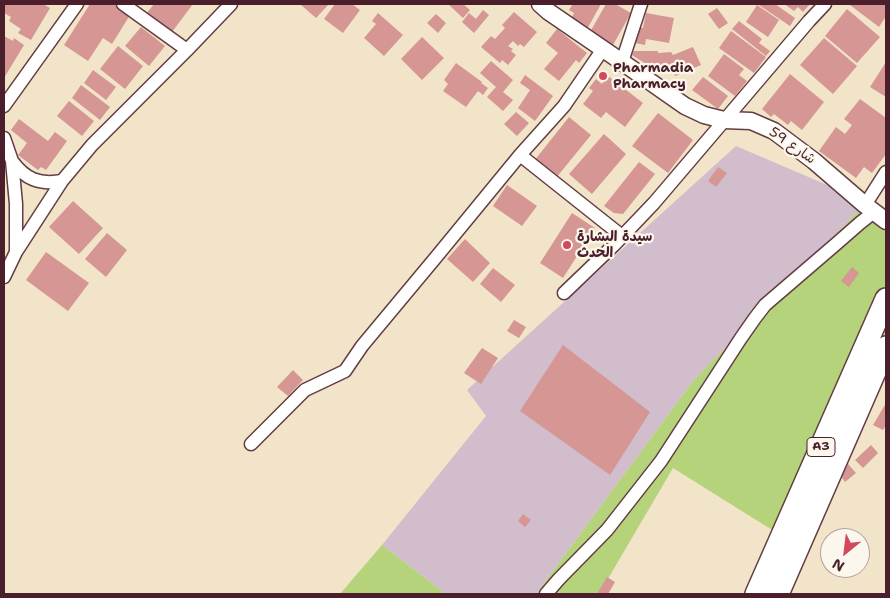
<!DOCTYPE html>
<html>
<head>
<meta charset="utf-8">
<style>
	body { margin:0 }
	#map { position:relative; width:890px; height:598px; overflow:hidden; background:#f2e4c8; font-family:"Shantell Sans",sans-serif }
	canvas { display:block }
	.frame { position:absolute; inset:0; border:5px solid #4a1f2b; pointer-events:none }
	.north { position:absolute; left:820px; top:528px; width:50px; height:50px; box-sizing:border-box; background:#fbf7ec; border:1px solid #b4a19f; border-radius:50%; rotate:209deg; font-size:14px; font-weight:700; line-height:20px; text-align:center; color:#4a1f2b }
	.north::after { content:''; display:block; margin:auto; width:18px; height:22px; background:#d1495b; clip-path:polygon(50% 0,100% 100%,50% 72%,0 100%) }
</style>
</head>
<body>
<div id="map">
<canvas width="890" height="598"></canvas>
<div class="frame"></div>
<div class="north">N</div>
</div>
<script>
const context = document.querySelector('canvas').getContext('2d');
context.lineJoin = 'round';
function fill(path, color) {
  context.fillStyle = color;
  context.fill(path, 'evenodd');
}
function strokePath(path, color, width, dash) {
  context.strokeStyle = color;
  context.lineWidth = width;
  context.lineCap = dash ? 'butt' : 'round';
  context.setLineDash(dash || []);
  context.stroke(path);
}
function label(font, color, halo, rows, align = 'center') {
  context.font = font + ' "Shantell Sans","Playpen Sans Arabic",sans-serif';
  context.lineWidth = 4.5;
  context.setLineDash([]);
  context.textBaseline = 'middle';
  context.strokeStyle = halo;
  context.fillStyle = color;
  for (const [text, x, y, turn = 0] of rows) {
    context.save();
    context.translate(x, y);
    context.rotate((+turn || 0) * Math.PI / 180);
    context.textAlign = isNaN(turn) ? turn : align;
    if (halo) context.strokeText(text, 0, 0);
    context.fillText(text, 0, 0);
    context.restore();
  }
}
const industrial = new Path2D(`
	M736 146 867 202 693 381 536 594H446L382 545 486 416 467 390Z`);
const green = new Path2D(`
	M867 202 886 210V331L793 543 673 468 599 594H536L693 381Z
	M382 545 446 594H340Z`);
const building = new Path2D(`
	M5 4H43L50 8 31 40 18 33 21 29 9 21 11 17 4 13V6Z
	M90 4H113L130 15 112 44 103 38 88 61 64 45Z
	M154 4H193L172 32 146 14Z
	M300 4H329L316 18Z
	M335 4H352L360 10 343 33 324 19Z
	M448 4H463L470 10 463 18Z
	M573 4H601L586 31 570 21 574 13 569 10Z
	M606 4H615L631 13 613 45 590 32Z
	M760 4H775L795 18 790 26 759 5Z
	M784 4H810L803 12 798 7 794 11Z
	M851 4H886V16L879 27 850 5Z
	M757 5 779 20 768 37 746 22Z
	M717 8 728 23 719 29 708 14Z
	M847 9 880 37 857 63 825 36Z
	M483 10 489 15 474 33 462 22 469 13 476 19Z
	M514 12 537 32 524 47 520 44 518 46 513 41 508 46 513 49 511 51 516 55 508 65 502 60 500 63 481 47 491 36 495 39 505 28 502 25Z
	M378 13 403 35 384 56 364 38 376 24 372 21Z
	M646 13 674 18 669 43 646 39 645 45 635 43 638 27 643 28Z
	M436 14 446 23 438 33 427 23Z
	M739 21 762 39 759 43 770 51 766 56 732 29Z
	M141 27 165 46 149 66 125 46Z
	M557 29 587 53 579 63 576 60 559 81 544 69 558 53 546 43Z
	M731 31 766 57 754 73 719 48Z
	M4 36 13 41 14 38 24 45 4 78Z
	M422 37 444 58 422 80 401 59Z
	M824 38 857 66 833 94 800 65Z
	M118 46 143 66 125 89 100 69Z
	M693 47 701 65 675 76 672 68 660 73 657 66 654 69 632 55 634 51H658V53L671 52 673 55Z
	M724 54 744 69 739 75 747 81 735 96 708 76Z
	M491 61 513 80 503 92 513 100 503 111 487 97 496 87 480 73Z
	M886 62V97L870 87Z
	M456 63 482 82 481 83 488 88 483 95 478 91 466 107 443 91 448 84 444 80Z
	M93 70 116 87 106 100 84 83Z
	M790 74 824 102 802 130 791 121 788 125 774 114 771 117 762 109Z
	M525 75 553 96 535 121 518 108 530 90 520 83Z
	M608 76 643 103 625 127 606 112 601 118 583 104 593 91 589 88 596 79 602 84Z
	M703 77 728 96 718 109 692 90Z
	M81 85 110 107 100 120 72 98Z
	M860 99 886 118V154L872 173 864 167 856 178 819 151 836 127 845 134 852 125 844 119Z
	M69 101 94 121 82 136 57 116Z
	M516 112 529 123 517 136 504 124Z
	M658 113 693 140 668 173 632 146Z
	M569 117 591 135 556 178 534 161Z
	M19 119 48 141 55 132 67 141 46 170 41 167 38 170 18 155 27 143 11 130Z
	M604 134 626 154 592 194 569 174Z
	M639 162 655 174 623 214 614 213 604 206Z
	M718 167 727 173 716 187 708 181Z
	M507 185 537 206 522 226 493 206Z
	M73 201 103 228 79 254 49 227Z
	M572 213 595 228 563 278 540 263Z
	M107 233 127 250 106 277 85 259Z
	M465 239 490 263 473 282 447 259Z
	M46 252 89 283 68 311 26 280Z
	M852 267 859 273 849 287 841 281Z
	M493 268 515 285 501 302 480 284Z
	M514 320 526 327 519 338 507 331Z
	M563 345 650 412 610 475 520 411Z
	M482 348 498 358 481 384 464 373Z
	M293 370 303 380 288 396 277 387Z
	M886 403V425L883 430 873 425Z
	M871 445 878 453 863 468 855 460Z
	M848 464 856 473 845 482 838 472Z
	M523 514 531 520 525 527 518 521Z
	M607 577 615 582 608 594H597Z`);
const minor = new Path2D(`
	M123 4 187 50
	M622 62 641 4
	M4 106 77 4
	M4 138 12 161 16 204V252
	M520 155 622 236
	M12 161C25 179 39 185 62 181
	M865 205 886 172
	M4 277 16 252 62 181 92 145 187 50 231 4
	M564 293 613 246 654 203 809 21 825 4
	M251 444 305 390 345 371 362 346 437 256 520 155 564 106 603 49
	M546 594 559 579 607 530 661 461 741 338 755 318 765 305 836 244 860 223 874 212`);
const tertiary = new Path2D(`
	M540 4 549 12 622 62 685 106 704 115 724 120 751 121 774 131 814 161 865 205 886 221`);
const trunk = new Path2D(`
	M756 594 886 299
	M778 594 886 347`);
const markers = [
	[603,76,5,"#d1495b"],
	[567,245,5,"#d1495b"]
];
const shields = [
	[821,447,28]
];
const shieldNames = [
	["A3",821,447]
];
const poiNames = [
	["Pharmadia",613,68],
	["Pharmacy",613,84],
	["سيدة البشارة",577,237],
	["الحدث",577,253]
];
const streetNames = [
	["شارع 59",792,146,35]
];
fill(industrial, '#d1bdcc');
fill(green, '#b4d37a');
fill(building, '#d59694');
strokePath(minor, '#633d43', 15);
strokePath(tertiary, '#633d43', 19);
strokePath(trunk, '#633d43', 24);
strokePath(minor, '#fff', 12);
strokePath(tertiary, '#fff', 16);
strokePath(trunk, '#fff', 21);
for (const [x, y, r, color] of markers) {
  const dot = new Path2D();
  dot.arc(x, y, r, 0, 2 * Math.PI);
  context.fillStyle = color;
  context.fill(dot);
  strokePath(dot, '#fbf7ec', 2);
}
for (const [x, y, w] of shields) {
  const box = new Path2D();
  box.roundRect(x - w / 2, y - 9.5, w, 19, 4);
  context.fillStyle = '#fbf7ec';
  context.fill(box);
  strokePath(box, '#4a1f2b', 1);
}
label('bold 12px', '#4a1f2b', null, shieldNames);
label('bold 14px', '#4a1f2b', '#fbf7ec', poiNames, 'left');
label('14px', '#4a1f2b', '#fbf7ec', streetNames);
</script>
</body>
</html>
